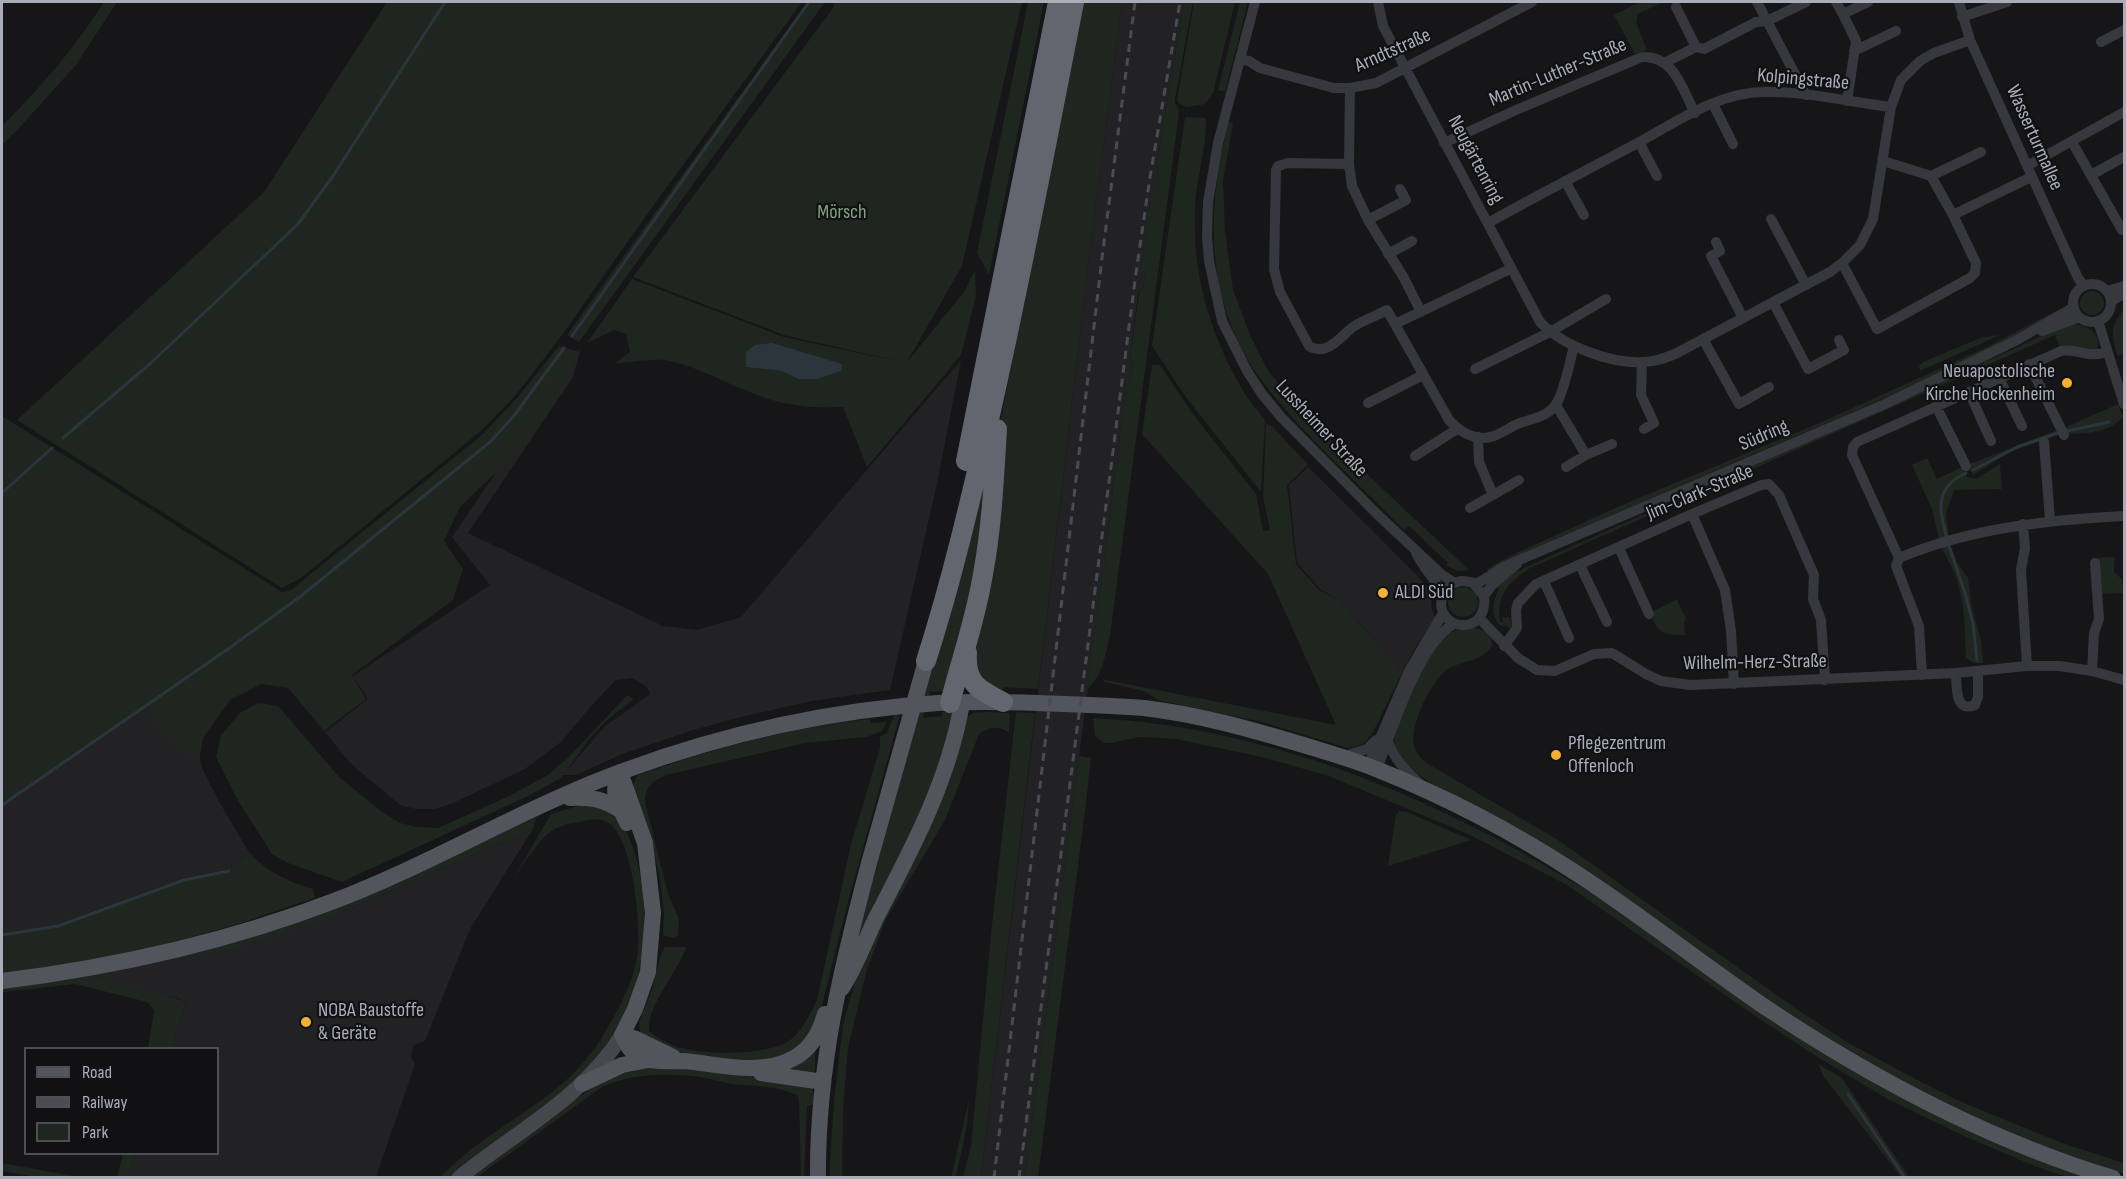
<!DOCTYPE html>
<html>
<head>
<meta charset="utf-8">
<style>
	body { margin:0 }
	#map { position:relative; width:2126px; height:1179px; overflow:hidden; background:#161618; font-family:"Sofia Sans Condensed",sans-serif }
	canvas { display:block }
	.frame { position:absolute; inset:0; border:3px solid #a8adb8; pointer-events:none }
	.legend { position:absolute; left:24px; top:1047px; width:195px; height:108px; box-sizing:border-box; background:#111113; border:2px solid #4d4f55; margin:0; padding:8px 10px; list-style:none; font-size:18px; color:#a8adb8 }
	.legend li { display:flex; align-items:center; gap:12px; height:30px }
	.legend b { width:30px; border:2px solid #4d4f55 }
</style>
</head>
<body>
<div id="map">
<canvas width="2126" height="1179"></canvas>
<div class="frame"></div>
<ul class="legend">
<li><b style="height:8px;background:#53555c"></b>Road</li>
<li><b style="height:8px;background:#4a4c52"></b>Railway</li>
<li><b style="height:16px;background:#1e261f"></b>Park</li>
</ul>
</div>
<script>
const context = document.querySelector('canvas').getContext('2d');
context.lineJoin = 'round';
function fill(path, color) {
  context.fillStyle = color;
  context.fill(path, 'evenodd');
}
function strokePath(path, color, width, dash) {
  context.strokeStyle = color;
  context.lineWidth = width;
  context.lineCap = dash ? 'butt' : 'round';
  context.setLineDash(dash || []);
  context.stroke(path);
}
function label(font, color, halo, rows, align = 'center') {
  context.font = font + ' "Sofia Sans Condensed",sans-serif';
  context.lineWidth = 4.5;
  context.setLineDash([]);
  context.textBaseline = 'middle';
  context.strokeStyle = halo;
  context.fillStyle = color;
  for (const [text, x, y, turn = 0] of rows) {
    context.save();
    context.translate(x, y);
    context.rotate((+turn || 0) * Math.PI / 180);
    context.textAlign = isNaN(turn) ? turn : align;
    if (halo) context.strokeText(text, 0, 0);
    context.fillText(text, 0, 0);
    context.restore();
  }
}
const built = new Path2D(`
	M1122 2H1184L1156 168 1159 173 1157 189 1152 193 1142 270 1145 274 1143 290 1138 294 1130 358 1133 362 1131 379 1127 383 1117 457 1120 462 1116 465 1104 562 1107 567 1103 570 1025 1177 981 1178 1089 257Z
	M581 348 573 377 468 533 663 626 697 630 741 617 961 360 938 479 890 690 812 701 741 717 693 730 622 754 576 775H563L604 727 650 694 646 686 632 678 616 680 592 705 561 742 525 769 451 804 434 809H416L400 805 350 763 325 732 368 699 353 676 490 585 452 537Z
	M1308 467 1373 531 1433 592 1431 606 1436 621 1415 648 1403 671 1338 600 1320 589 1297 563 1289 485Z
	M146 706 198 752 203 770 221 805 249 852 229 869 181 879 56 925 2 934V806Z
	M533 829 470 929 425 1041 414 1045 411 1057 415 1064 376 1177H128L136 1154H218V1048H171L186 1002 178 998 129 989 107 982 93 974 328 918Z`);
const green = new Path2D(`
	M104 2H117L76 65 21 126 2 145V126C42 86 73 50 104 2Z
	M387 2H802L648 213 562 335 515 396 482 430 301 578 282 588 17 420 264 192Z
	M807 2H825L579 342 567 335Z
	M835 2H1022L962 266 907 362 964 292 975 270 976 296 961 355 867 467 843 407C812 409 780 405 752 393 725 383 699 367 670 361 656 357 630 363 615 363L630 352 626 334 614 330 587 343 632 279 784 337 906 363 784 335 633 277 833 8ZM755 368 841 371 816 379H798L782 371Z
	M1028 2H1044L989 275 977 253Z
	M1083 2H1122L1089 257 1038 689 1003 687V690H994L978 683 972 646 1003 408Z
	M1184 2H1193L1175 99V103L1179 110 1178 121 1110 636C1105 655 1103 676 1087 689L1103 570 1107 567 1104 563 1116 465 1120 462 1117 458 1127 382 1131 379 1133 362 1130 358 1139 294 1143 290 1145 274 1141 270 1152 192 1157 189 1159 173 1156 168Z
	M1194 2H1235L1213 93 1205 104 1188 107 1179 104 1177 100Z
	M1240 2H1248L1225 92 1218 90Z
	M1640 2H1663L1638 14 1636 22 1647 50 1635 54 1614 15Z
	M1185 117 1206 118C1207 149 1196 178 1195 208 1192 272 1209 332 1241 387 1247 399 1257 409 1265 420L1261 492 1185 396 1152 346Z
	M1229 121 1233 124 1223 180 1225 231 1233 290 1250 335 1268 371 1317 427 1469 570 1458 571 1446 565 1448 563 1409 526 1404 530C1357 482 1304 436 1263 382 1205 306 1205 210 1229 121Z
	M2080 303a12 12 0 1 1 24 0a12 12 0 1 1-24 0Z
	M2124 309V354L2118 356C2111 337 2110 325 2124 309Z
	M2054 312 2055 313C1963 367 1864 407 1766 449 1681 485 1596 522 1511 559L1488 572 1487 571 1489 568 1510 556 1622 505 1824 421 1987 347Z
	M2071 323C2086 325 2103 333 2097 351L2060 347 2055 335 1530 568C1508 584 1497 592 1500 622H1503L1502 618 1510 617 1512 628 1499 625C1491 615 1492 601 1499 590L1496 586 1515 572Z
	M2000 335 1920 371 1919 366 1923 362 1983 337Z
	M559 346 579 352 564 390 526 444 460 507 444 541 463 569 453 600 352 675 366 699 324 731 288 688 261 684 230 700 203 738 199 762 162 734 146 706 2 806V416L282 592 291 590 483 434 517 398Z
	M1152 365H1160L1192 413 1256 494 1263 531 1270 530 1263 497 1266 424 1272 426 1308 465 1287 485 1296 564 1319 590 1338 600 1403 671 1373 732C1366 743 1360 747 1348 748L1262 722 1158 700 1144 691 1105 682 1101 679 1336 725 1268 574 1142 434Z
	M2118 404 2123 417C2109 433 2085 434 2065 434L2062 429Z
	M2058 430 2054 436 2010 452 1973 475 1967 465Z
	M989 433 986 531 945 691 930 692 923 718 942 716V712H953L931 796 854 948Z
	M1927 458 1937 479 1962 467 1967 477 1976 479 2000 464 2002 489 1954 490 1946 513 1949 537 1939 540 1932 509 1912 465Z
	M1950 544 1957 562 1968 578 1972 609 1981 640 1983 663H1974L1966 658C1965 630 1965 598 1954 572 1950 563 1945 555 1941 546Z
	M2114 557V572L2122 579 2124 593 2101 594 2098 558Z
	M1448 602a15 15 0 1 1 30 0a15 15 0 1 1-30 0Z
	M1677 599 1686 619 1684 622 1685 635C1664 635 1658 634 1650 613Z
	M1472 627C1482 629 1494 633 1492 646 1479 664 1463 659 1447 670 1431 681 1409 726 1414 745 1416 754 1421 758 1428 764L1558 840 1795 1008 1845 1041 1915 1079 1959 1101 2062 1143 2124 1163V1174L2050 1149 1970 1117 1850 1054 1461 799C1442 788 1405 772 1396 751 1387 732 1426 657 1439 642 1449 631 1458 629 1472 627Z
	M627 695 634 699 607 720 589 739 561 778 528 796 342 882 288 863 272 854 237 799 216 757 221 735 240 713 258 703 278 706 340 778 381 811 400 823 417 827 438 828 509 796 548 775 571 755Z
	M986 712 1010 713 1009 733C999 725 989 727 979 734L945 820 886 919 867 969 848 1048 843 1111 842 1177 829 1178 834 1101 843 1024 857 975 967 717 973 713Z
	M1016 712 1035 713 981 1177H963L971 1146 992 925Z
	M894 715H900L849 898 818 1021 798 1050 763 1064 674 1053 640 1032 639 1022 652 990 660 957 665 947H686C678 973 647 1004 649 1031 658 1038 666 1043 677 1047 703 1055 759 1055 784 1044 800 1036 810 1015 817 1000L851 844 880 748V737L887 733Z
	M1093 718C1278 727 1452 805 1607 903 1658 935 1705 978 1757 1010 1791 1031 1830 1047 1866 1065 1941 1102 2016 1140 2091 1177H2067L2037 1167 1964 1136 1888 1099 1819 1058 1761 1020 1567 885 1468 834 1329 776 1262 757 1176 739 1139 737 1111 743H1104L1095 736Z
	M870 719 871 723 887 722 882 731 866 737 805 743 666 775C651 783 646 784 645 802L668 894 679 919 678 936 673 938 663 935 664 913 660 879 650 836 633 785 637 776C712 748 790 728 870 719Z
	M1079 756 1091 758 1086 803 1038 1177H1025Z
	M585 804C589 804 596 803 599 804 602 805 604 808 606 809 623 822 629 834 635 854 661 939 634 1032 567 1090 530 1122 487 1146 450 1177L439 1178C450 1168 461 1157 473 1148 518 1114 571 1088 601 1039 617 1013 634 982 638 951 641 924 633 842 610 824 601 817 590 820 579 822 570 823 558 826 550 832 535 844 524 864 513 879L551 814Z
	M1399 811 1407 812 1471 840 1388 866 1396 815Z
	M536 818 533 829 328 918 231 950 167 958Z
	M249 852C267 872 287 881 313 889L315 898 235 925 129 954 2 974V934L56 925 181 879 229 869Z
	M93 974C125 993 155 989 186 1002L171 1048H148L154 1010 147 1002 75 984 2 992V986Z
	M815 1046V1076L774 1070Z
	M1818 1064 1842 1078 1909 1177H1901L1824 1077Z
	M648 1066 745 1073 811 1085 815 1098 814 1104 807 1106 804 1177H801L799 1100 797 1095C777 1086 753 1086 732 1084 721 1082 710 1079 700 1077 668 1073 631 1073 602 1087L477 1177 467 1178 570 1103 617 1071Z
	M969 1100 967 1125 956 1177H951Z
	M123 1154H136L128 1177H117Z
	M2 1163 78 1177H36L2 1171Z`);
const water = new Path2D(`
	M772 343 842 364 841 371 817 379H798L782 371 746 367V352L755 345Z`);
const stream = new Path2D(`
	M572 336 809 2
	M2067 431 2109 422
	M63 438 152 362 298 224 333 176 445 2
	M1973 470 2017 447 2058 433
	M2 493 52 448
	M1947 539C1939 509 1934 488 1966 473
	M1949 546 1965 593 1973 624 1977 660
	M2 805 228 649 301 596 490 442 513 417 564 348
	M2 935 58 926 184 880 229 871
	M1848 1094 1905 1178`);
const street = new Path2D(`
	M1255 2 1218 143 1208 202 1207 236 1209 261 1222 321 1247 371 1262 394 1281 417 1377 514 1442 575 1455 583
	M1378 2 1383 26 1540 322C1563 346 1610 364 1644 362 1655 362 1665 358 1675 354L1830 272 1842 263 1860 245 1873 219 1891 107 1901 80 1920 61 1934 53 1970 40
	M1757 2 1767 21 1806 2
	M1836 2 1843 14 1868 2
	M1959 2 1970 40 2078 278 2084 286
	M1676 7 1696 47
	M1843 14 1856 41 1847 101
	M1962 17 2007 2
	M2101 42 2124 30
	M1854 51 1896 31
	M1240 59 1249 61 1260 68 1334 88H1350L1376 83 1532 2
	M1666 62 1696 47 1704 49 1756 22 1767 21 1806 95
	M1350 88 1349 164 1352 186 1368 220 1404 278 1421 312
	M1713 104 1733 144
	M1639 142 1657 176
	M2072 142 2122 230 2124 228
	M1444 143 1516 110 1642 57C1674 55 1682 89 1695 113
	M1349 164 1288 163 1278 166 1276 170 1274 269 1280 292 1309 346C1327 357 1341 336 1353 327 1363 320 1376 316 1387 310L1449 420C1461 433 1477 442 1494 436 1503 433 1511 426 1520 423 1532 419 1549 416 1556 404 1564 393 1570 361 1574 346
	M2027 166 2124 112
	M2091 175 2124 157
	M1931 176 1981 152
	M1565 181 1584 215
	M1953 215 2031 177
	M1771 219 1806 285
	M1368 220 1406 200 1400 189
	M1488 223C1536 196 1585 171 1634 145 1673 124 1717 92 1764 92 1806 91 1849 102 1891 107
	M1716 242 1720 251 1711 256 1743 318
	M1388 254 1412 241
	M1842 263 1877 329 1970 278 1975 273 1976 263 1953 215 1931 176 1883 161
	M2073 303a19 19 0 1 1 38 0a19 19 0 1 1-38 0Z
	M2107 291 2124 286
	M2111 301 2124 294
	M1773 302 1808 369 1844 350 1839 340
	M2098 321 2124 404
	M1395 324 1510 269
	M2042 331 2079 317
	M1703 339 1739 404 1769 387
	M1642 363 1641 395 1654 423 1644 429
	M2029 364 2064 435
	M1475 369 1550 332 1606 299
	M1999 378 2022 426
	M1969 392 1991 441
	M1368 403 1423 375
	M1556 405 1586 455 1612 444
	M1936 406 1966 466
	M2044 442 2050 520
	M1415 456 1457 429
	M1566 467 1586 455
	M1493 495 1519 480
	M1470 508 1493 495 1479 462 1478 437
	M1692 514 1725 590 1731 631 1734 684
	M2023 524 2025 548 2021 570 2027 666
	M1619 548 1649 614
	M1416 553C1423 568 1435 579 1443 594
	M1899 558C1970 528 2048 520 2124 516
	M1580 565 1607 622
	M1544 581 1569 638
	M1473 583 1484 596C1486 610 1479 626 1462 625 1456 625 1450 622 1446 617 1435 604 1444 583 1461 581 1468 580 1472 585 1479 582 1488 578 1496 572 1503 567L1885 404 2017 340 2074 307
	M1484 596 1492 585 1517 564
	M1479 618 1518 658 1537 670 1555 671 1594 654 1612 653 1646 674 1661 681 1690 685 1956 673 2027 666H2060L2092 671 2124 680
	M1504 646 1517 628 1516 610 1518 603 1536 584 1692 514 1761 485 1769 484 1779 495 1814 575 1813 599 1821 620 1825 680
	M2092 671 2094 633 2099 619 2095 563
	M1956 673C1957 686 1954 713 1975 705L1978 697V671
	M1922 675 1919 626 1896 566 1899 558 1852 455 1853 447 1857 442 2061 351C2079 348 2086 359 2107 352
	M1388 742C1395 760 1406 771 1419 783
	M1345 756 1367 749 1376 740
	M1368 766 1409 671 1443 613
	M1377 769C1392 732 1418 643 1454 624`);
const secondary = new Path2D(`
	M459 1178C515 1132 583 1098 622 1035`);
const primary = new Path2D(`
	M620 772 645 843 653 913 648 972 635 1009 622 1035
	M620 772C609 793 619 804 627 823
	M570 798C593 797 603 799 622 811
	M2 981C115 967 227 942 334 901 434 863 526 806 626 770 727 733 832 710 938 703 980 701 1022 702 1064 704 1091 705 1118 706 1144 708 1196 714 1250 729 1300 744 1326 752 1351 759 1376 769 1447 797 1515 833 1579 875 1642 916 1702 964 1765 1007 1873 1079 1988 1140 2113 1178
	M842 988C856 966 865 941 876 918 912 849 949 780 962 703
	M622 1035C626 1043 630 1052 639 1056 653 1063 669 1061 684 1061 719 1064 761 1077 794 1058 811 1049 820 1032 825 1014
	M622 1035 636 1039 673 1057
	M761 1073 823 1082
	M582 1084 622 1065 648 1060
	M818 1178C817 1067 841 969 869 863 888 796 907 729 926 661`);
const highway = new Path2D(`
	M966 461 1058 2
	M967 653C965 683 978 689 1003 702
	M926 661C952 580 971 498 990 415 1021 278 1047 140 1074 2
	M950 703C961 660 976 618 983 574 992 526 994 477 997 429`);
const rail = new Path2D(`
	M994 1178 1102 258 1135 2
	M1019 1178 1136 273 1150 177 1180 2`);
const markers = [
	[2067,383,6,"#f2b134"],
	[1383,593,6,"#f2b134"],
	[1556,755,6,"#f2b134"],
	[306,1022,6,"#f2b134"]
];
const streetNames = [
	["Arndtstraße",1393,51,-24],
	["Martin-Luther-Straße",1558,73,-23],
	["Kolpingstraße",1803,80,5],
	["Wasserturmallee",2034,138,66],
	["Neugärtenring",1475,160,62],
	["Lussheimer Straße",1321,429,47],
	["Südring",1764,436,-23],
	["Jim-Clark-Straße",1700,493,-23],
	["Wilhelm-Herz-Straße",1755,663,-1]
];
const parkNames = [
	["Mörsch",842,213]
];
const poiNames = [
	["Neuapostolische",2055,372,"right"],
	["Kirche Hockenheim",2055,395,"right"],
	["ALDI Süd",1395,593],
	["Pflegezentrum",1568,744],
	["Offenloch",1568,767],
	["NOBA Baustoffe",318,1011],
	["& Geräte",318,1034]
];
fill(built, '#222225');
fill(green, '#1e261f');
fill(water, '#2c353c');
strokePath(stream, '#2c353c', 3);
strokePath(street, '#37383d', 10);
strokePath(secondary, '#45474d', 15);
strokePath(primary, '#53555c', 16);
strokePath(highway, '#63666e', 20);
strokePath(rail, '#4a4c52', 3, [8, 6]);
for (const [x, y, r, color] of markers) {
  const dot = new Path2D();
  dot.arc(x, y, r, 0, 2 * Math.PI);
  context.fillStyle = color;
  context.fill(dot);
  strokePath(dot, '#111113', 2);
}
label('20px', '#a8adb8', '#111113', streetNames);
label('20px', '#7fa381', '#111113', parkNames);
label('20px', '#a8adb8', '#111113', poiNames, 'left');
</script>
</body>
</html>
